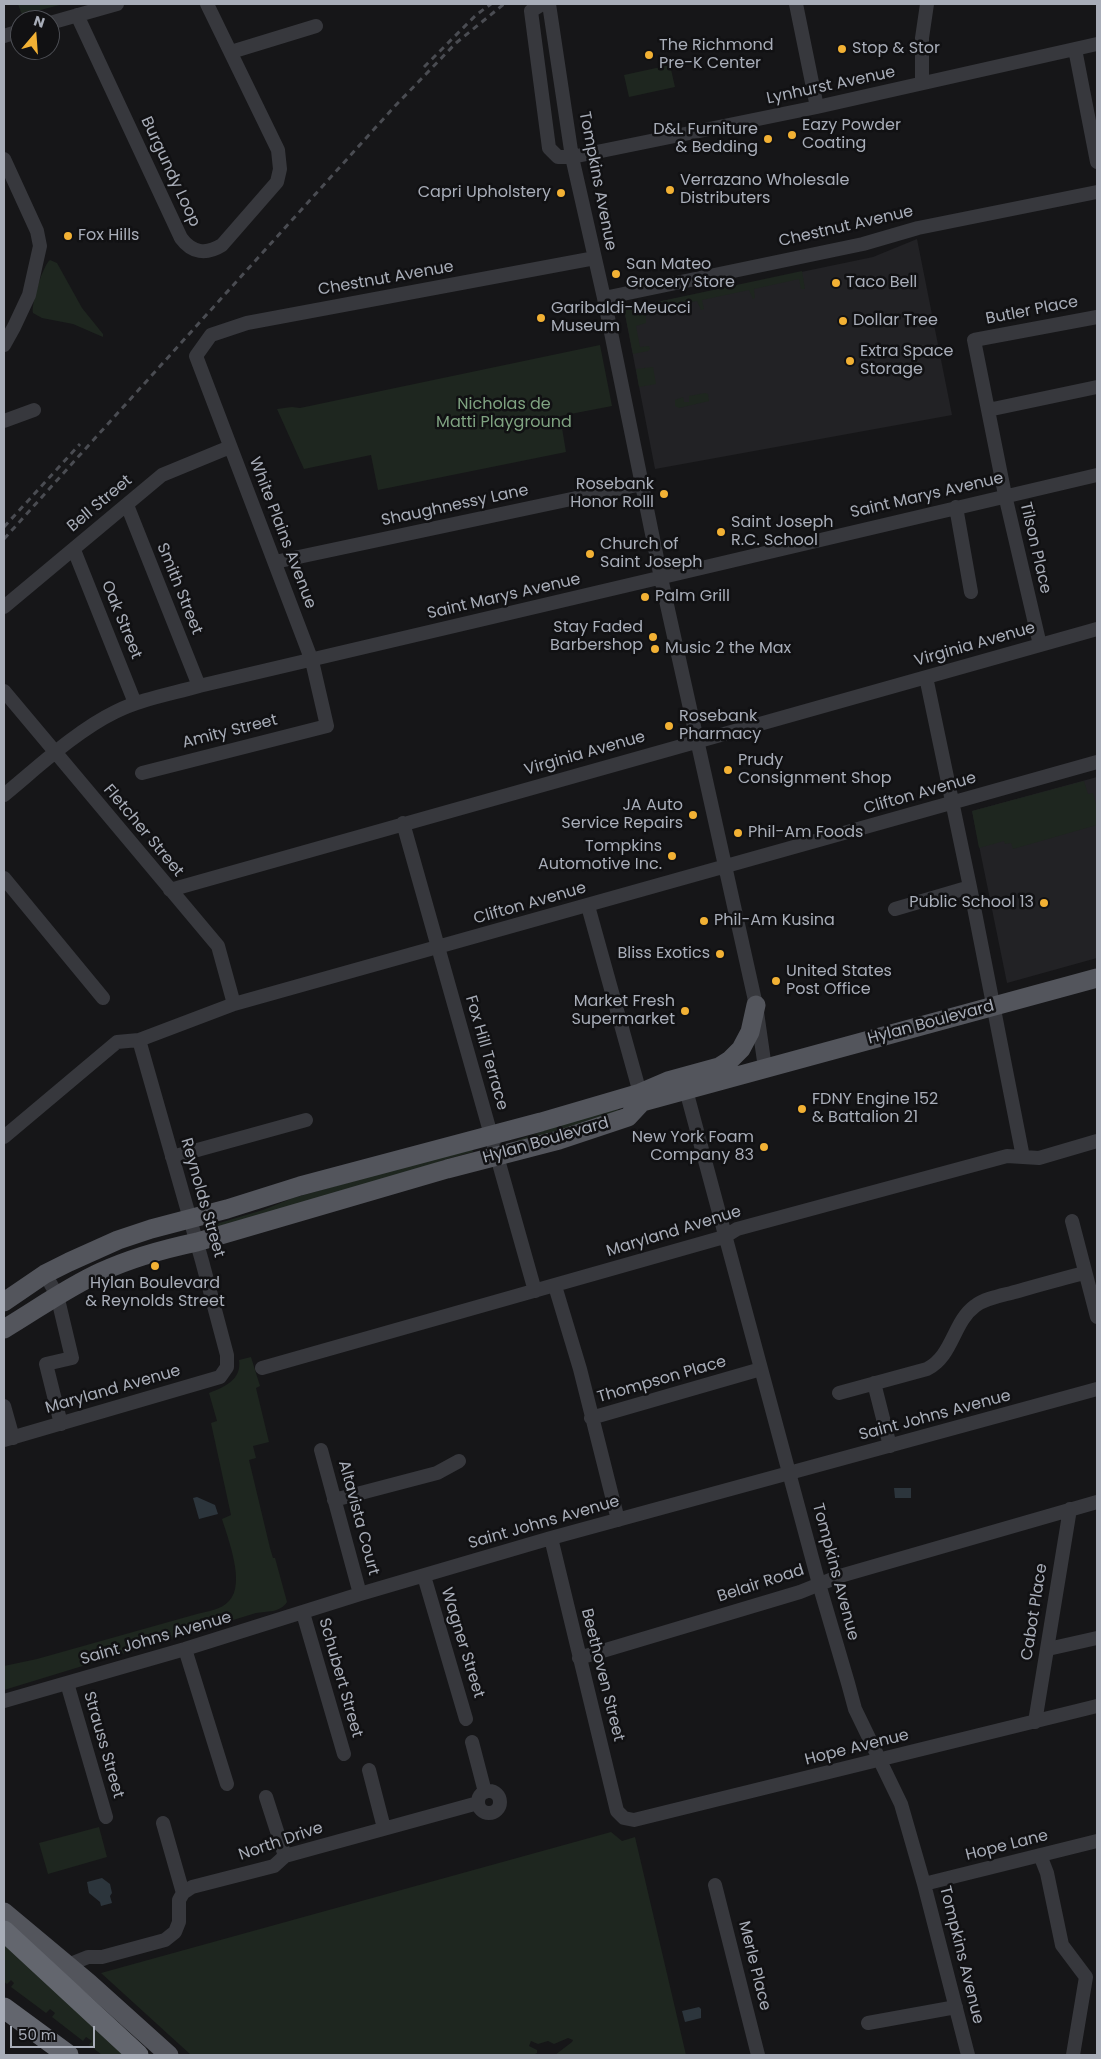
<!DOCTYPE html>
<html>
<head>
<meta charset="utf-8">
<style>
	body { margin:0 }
	#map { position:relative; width:1101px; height:2059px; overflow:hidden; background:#161618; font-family:Poppins,sans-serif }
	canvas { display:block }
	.frame { position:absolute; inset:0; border:5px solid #a8adb8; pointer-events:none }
	.north { position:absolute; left:10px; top:10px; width:50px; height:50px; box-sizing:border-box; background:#111113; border:1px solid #4d4f55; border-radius:50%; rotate:18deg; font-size:14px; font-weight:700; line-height:20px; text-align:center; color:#a8adb8 }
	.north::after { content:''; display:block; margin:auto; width:18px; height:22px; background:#f2b134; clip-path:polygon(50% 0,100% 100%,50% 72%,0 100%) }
	.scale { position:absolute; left:10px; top:2026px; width:85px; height:22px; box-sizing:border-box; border:2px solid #a8adb8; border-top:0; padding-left:6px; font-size:15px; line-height:18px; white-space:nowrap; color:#a8adb8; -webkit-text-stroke:4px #111113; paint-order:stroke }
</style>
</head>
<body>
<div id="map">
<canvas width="1101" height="2059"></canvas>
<div class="frame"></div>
<div class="north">N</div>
<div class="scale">50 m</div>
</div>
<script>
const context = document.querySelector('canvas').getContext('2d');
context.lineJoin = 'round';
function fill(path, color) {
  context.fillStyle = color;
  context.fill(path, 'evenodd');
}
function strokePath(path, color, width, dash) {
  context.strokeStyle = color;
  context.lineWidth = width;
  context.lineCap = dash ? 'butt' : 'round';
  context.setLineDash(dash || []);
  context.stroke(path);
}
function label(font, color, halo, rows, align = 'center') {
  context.font = font + ' Poppins,sans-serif';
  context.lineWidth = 5;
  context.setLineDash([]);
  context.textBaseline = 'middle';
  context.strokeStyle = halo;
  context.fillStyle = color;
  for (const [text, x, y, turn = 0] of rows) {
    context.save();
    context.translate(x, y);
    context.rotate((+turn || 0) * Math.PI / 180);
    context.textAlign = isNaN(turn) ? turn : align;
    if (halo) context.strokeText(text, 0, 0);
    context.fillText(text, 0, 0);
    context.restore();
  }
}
const built = new Path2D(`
	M917 239 952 415 655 469 624 309 873 257Z
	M1097 777V958L1007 983 972 811Z`);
const green = new Path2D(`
	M18 4H63L22 15Z
	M670 65 675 87 629 97 624 75Z
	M50 260 57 263 82 308 103 334V337L73 324 42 318 33 313C31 304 43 265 50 260Z
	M802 271 805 289H801L799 279 754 289 755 298 753 299 749 290 702 300 704 309 701 310 697 301 646 311V323L636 326 640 347 649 346 650 349 648 351 633 354 624 309Z
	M600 345 612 406 560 416 566 452 378 490 371 455 304 469 277 409 292 407 300 408Z
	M653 367 656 384 639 387 636 369Z
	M705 393 708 394 709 401 679 408 675 406V400L683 397 684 402H689V396Z
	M1084 781 1088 794 1093 793 1097 808V825L1013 849 1011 843 1005 844 1004 841 979 848 972 811Z
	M618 1108 619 1111 590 1120 568 1130 517 1144V1140L585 1117Z
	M472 1148 473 1152 443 1160 425 1168 217 1227 216 1224 263 1210 293 1198Z
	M251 1357 260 1386 256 1388 269 1442 253 1446 256 1458 249 1460 270 1548 273 1558H275L287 1602C280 1613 267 1611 256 1613L4 1690V1666L37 1659 197 1614C208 1611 221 1610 229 1601 246 1584 228 1539 222 1519L231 1515 211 1423 217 1421 209 1393C224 1387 242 1380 239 1360Z
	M99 1827 107 1857 48 1874 39 1843Z
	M611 1832 622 1841 635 1837 686 2055H555L572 2042 573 2040 568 2038 554 2044 548 2041 538 2044 531 2041 529 2046 537 2050V2053L533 2055H191L101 1973Z
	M4 1941 126 2055H102L89 2045 92 2041 86 2037 83 2041 52 2017 55 2013 50 2009 46 2013 11 1987 14 1983 11 1980 7 1984 4 1982Z`);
const water = new Path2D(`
	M894 1488H911V1498H895Z
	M197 1497 215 1505 218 1514 199 1519 193 1498Z
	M102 1878 110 1884 112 1893 110 1896 112 1903 101 1906 100 1902 89 1893 87 1882Z
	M699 2007 701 2009V2018L685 2022 682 2011Z`);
const minor = new Path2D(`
	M542 4 531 11 549 148 558 157H572L817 107 1097 44
	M549 4 572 157 604 298 661 578 756 1005 765 1068
	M796 4 817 107
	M77 15 181 238C192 253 206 255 222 245L277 182 280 169 278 150 207 4
	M50 23 117 4
	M4 36 20 31
	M1075 49 1097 162
	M231 52 316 26
	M922 82V38L927 4
	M4 159 37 231 40 246 29 295 14 327 4 345
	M604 298 863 244 918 228 1097 192
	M988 410 1097 387
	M4 421 34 410
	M127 505 199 686
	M956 507 971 592
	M74 550 135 703
	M275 562 642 484
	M4 607 162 475 230 447
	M1040 645 1005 495 974 340 1097 317
	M926 677 970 887 1023 1157
	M4 691 218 946 234 1004
	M142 773 327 726 312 661 196 356 211 335 247 323 595 258
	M4 795C37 768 76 731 115 712 141 699 171 694 199 686L1097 475
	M403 823 535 1291
	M4 878 103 998
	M170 890 1097 629
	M588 906 640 1093
	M895 909 970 887
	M686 1090 819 1584 848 1683 855 1709 901 1804 924 1884 968 2055
	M4 1137 117 1042 139 1040 234 1004 1097 762
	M172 1157 306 1120
	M1072 1221 1097 1317
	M45 1274 57 1295 72 1358 46 1364 61 1424
	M555 1286 580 1369 618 1520
	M262 1368 724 1237 737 1229 1007 1156 1039 1158 1097 1141
	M874 1383 890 1446
	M839 1393 927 1369C953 1356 953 1322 975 1306 984 1299 999 1296 1011 1293 1036 1286 1060 1279 1085 1273
	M4 1406 13 1438
	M591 1418 761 1369
	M4 1440 220 1377 227 1367V1355L202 1261 139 1040
	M321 1450 360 1594
	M334 1500 437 1473 459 1461
	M551 1538 617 1811 624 1818 634 1820 1097 1706
	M424 1576 466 1719
	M303 1613 344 1754
	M185 1649 227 1784
	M1048 1649 1097 1638
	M579 1658 800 1592 840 1576 1097 1502
	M67 1683 106 1817
	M4 1701 185 1649 360 1594 551 1538 1097 1389
	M1035 1722 1070 1509
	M472 1742 485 1792
	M369 1770 384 1828
	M478 1802a11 11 0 1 1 22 0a11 11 0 1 1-22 0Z
	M266 1797 285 1856
	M163 1823 183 1893
	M1040 1855 1047 1873 1062 1945 1086 1977 1073 2055
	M924 1884 1097 1841
	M715 1885 758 2055
	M68 1965 88 1957H102L165 1940 175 1932 179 1922V1900L183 1893 192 1887 274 1866 285 1856 478 1803
	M868 2023 956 2007`);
const major = new Path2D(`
	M4 1302 45 1274 69 1262 118 1240 151 1229 227 1209 300 1186 541 1122 640 1093 668 1081 719 1067 730 1060 741 1049 750 1032 756 1005
	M4 1329C36 1310 66 1288 101 1272 131 1258 164 1249 197 1242L447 1169 559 1140 628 1117 642 1102 1097 978
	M4 1912 89 1983 169 2055`);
const highway = new Path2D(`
	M4 1931 138 2055
	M4 2008 68 2055`);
const rail = new Path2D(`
	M424 67 476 15 491 4
	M4 527 80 444
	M4 539 395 106 456 43 504 4`);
const markers = [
	[842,49,5,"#f2b134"],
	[649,55,5,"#f2b134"],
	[792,135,5,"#f2b134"],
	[768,139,5,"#f2b134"],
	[670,190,5,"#f2b134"],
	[561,193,5,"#f2b134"],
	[68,236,5,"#f2b134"],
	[616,274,5,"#f2b134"],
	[836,283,5,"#f2b134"],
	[541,318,5,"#f2b134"],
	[843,321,5,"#f2b134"],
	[850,361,5,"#f2b134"],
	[664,494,5,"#f2b134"],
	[721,532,5,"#f2b134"],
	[590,554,5,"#f2b134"],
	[645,597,5,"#f2b134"],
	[653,637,5,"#f2b134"],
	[655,649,5,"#f2b134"],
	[669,726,5,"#f2b134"],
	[728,770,5,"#f2b134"],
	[693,815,5,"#f2b134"],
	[738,833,5,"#f2b134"],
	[672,856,5,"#f2b134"],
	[1044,903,5,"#f2b134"],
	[704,921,5,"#f2b134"],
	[720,954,5,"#f2b134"],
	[776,981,5,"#f2b134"],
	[685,1011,5,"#f2b134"],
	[802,1109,5,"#f2b134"],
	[764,1147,5,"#f2b134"],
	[155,1266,5,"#f2b134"]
];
const poiNames = [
	["The Richmond",659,46],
	["Pre-K Center",659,64],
	["Stop & Stor",852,49],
	["Eazy Powder",802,126],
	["Coating",802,144],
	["D&L Furniture",758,130,"right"],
	["& Bedding",758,148,"right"],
	["Verrazano Wholesale",680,181],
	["Distributers",680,199],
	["Capri Upholstery",551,193,"right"],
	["Fox Hills",78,236],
	["San Mateo",626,265],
	["Grocery Store",626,283],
	["Taco Bell",846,283],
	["Garibaldi-Meucci",551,309],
	["Museum",551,327],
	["Dollar Tree",853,321],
	["Extra Space",860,352],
	["Storage",860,370],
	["Rosebank",654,485,"right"],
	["Honor Rolll",654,503,"right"],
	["Saint Joseph",731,523],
	["R.C. School",731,541],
	["Church of",600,545],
	["Saint Joseph",600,563],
	["Palm Grill",655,597],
	["Stay Faded",643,628,"right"],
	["Barbershop",643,646,"right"],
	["Music 2 the Max",665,649],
	["Rosebank",679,717],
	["Pharmacy",679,735],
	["Prudy",738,761],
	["Consignment Shop",738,779],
	["JA Auto",683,806,"right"],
	["Service Repairs",683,824,"right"],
	["Phil-Am Foods",748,833],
	["Tompkins",662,847,"right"],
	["Automotive Inc.",662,865,"right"],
	["Public School 13",1034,903,"right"],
	["Phil-Am Kusina",714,921],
	["Bliss Exotics",710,954,"right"],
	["United States",786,972],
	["Post Office",786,990],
	["Market Fresh",675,1002,"right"],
	["Supermarket",675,1020,"right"],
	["FDNY Engine 152",812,1100],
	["& Battalion 21",812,1118],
	["New York Foam",754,1138,"right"],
	["Company 83",754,1156,"right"],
	["Hylan Boulevard",155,1284,"center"],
	["& Reynolds Street",155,1302,"center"]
];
const streetNames = [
	["Lynhurst Avenue",831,86,-12],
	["Burgundy Loop",170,172,65],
	["Tompkins Avenue",597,181,79],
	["Chestnut Avenue",846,227,-13],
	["Chestnut Avenue",386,279,-10],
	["Butler Place",1032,311,-11],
	["Saint Marys Avenue",927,496,-13],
	["Bell Street",100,504,-40],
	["Shaughnessy Lane",455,506,-12],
	["White Plains Avenue",282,533,69],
	["Tilson Place",1035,548,77],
	["Smith Street",179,589,68],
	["Saint Marys Avenue",504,597,-13],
	["Oak Street",121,620,68],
	["Virginia Avenue",975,645,-16],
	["Amity Street",230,732,-14],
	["Virginia Avenue",585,754,-16],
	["Clifton Avenue",920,794,-16],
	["Fletcher Street",143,831,50],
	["Clifton Avenue",530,904,-16],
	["Hylan Boulevard",931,1023,-15],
	["Fox Hill Terrace",486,1053,74],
	["Hylan Boulevard",546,1141,-16],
	["Reynolds Street",202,1198,74],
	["Maryland Avenue",674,1232,-17],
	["Thompson Place",662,1380,-16],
	["Maryland Avenue",113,1390,-16],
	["Saint Johns Avenue",935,1416,-15],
	["Altavista Court",358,1518,75],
	["Saint Johns Avenue",544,1523,-16],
	["Tompkins Avenue",835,1572,75],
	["Belair Road",761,1584,-18],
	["Cabot Place",1035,1612,-81],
	["Saint Johns Avenue",156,1639,-16],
	["Wagner Street",462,1643,73],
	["Beethoven Street",602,1675,76],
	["Schubert Street",340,1678,74],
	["Strauss Street",103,1745,74],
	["Hope Avenue",857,1748,-14],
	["North Drive",281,1842,-19],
	["Hope Lane",1007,1846,-14],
	["Tompkins Avenue",961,1955,76],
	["Merle Place",754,1966,76]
];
const parkNames = [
	["Nicholas de",504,405],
	["Matti Playground",504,423]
];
fill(built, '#222225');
fill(green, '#1e261f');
fill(water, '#2c353c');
strokePath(minor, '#37383d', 14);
strokePath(major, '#53555c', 19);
strokePath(highway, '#63666e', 21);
strokePath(rail, '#4a4c52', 3, [6, 5]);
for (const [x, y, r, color] of markers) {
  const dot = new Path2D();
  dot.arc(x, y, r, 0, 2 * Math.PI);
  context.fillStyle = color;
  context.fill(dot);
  strokePath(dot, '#111113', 2);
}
label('16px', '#a8adb8', '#111113', poiNames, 'left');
label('16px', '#a8adb8', '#111113', streetNames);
label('16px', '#7fa381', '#111113', parkNames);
</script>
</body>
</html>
